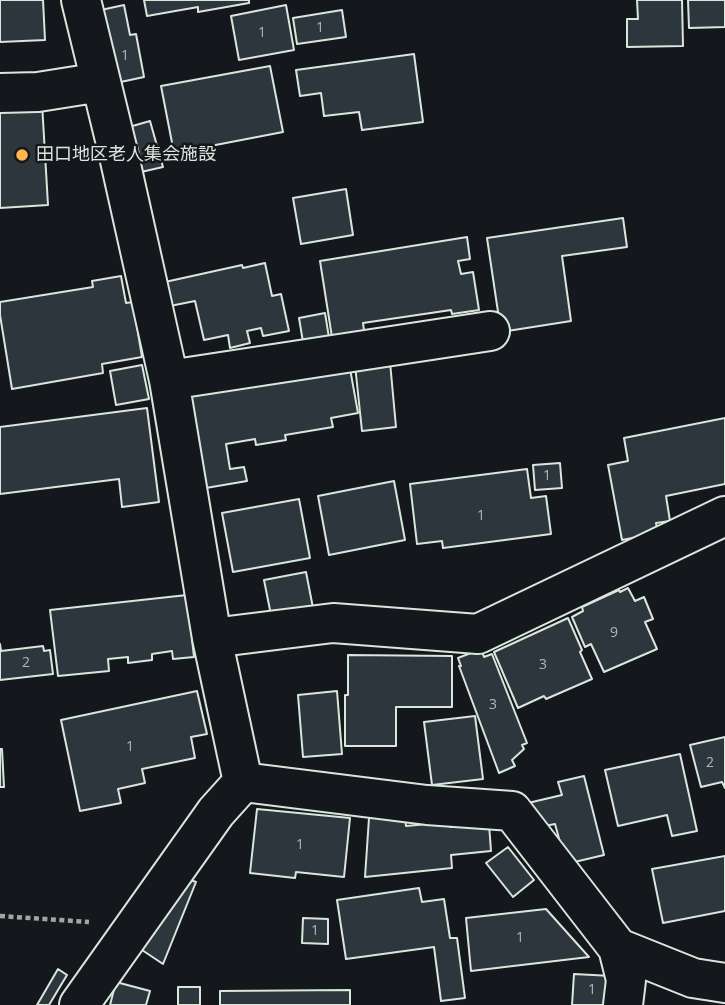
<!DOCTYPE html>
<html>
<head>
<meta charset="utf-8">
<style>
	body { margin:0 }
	canvas { display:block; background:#14181c }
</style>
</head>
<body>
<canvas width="725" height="1005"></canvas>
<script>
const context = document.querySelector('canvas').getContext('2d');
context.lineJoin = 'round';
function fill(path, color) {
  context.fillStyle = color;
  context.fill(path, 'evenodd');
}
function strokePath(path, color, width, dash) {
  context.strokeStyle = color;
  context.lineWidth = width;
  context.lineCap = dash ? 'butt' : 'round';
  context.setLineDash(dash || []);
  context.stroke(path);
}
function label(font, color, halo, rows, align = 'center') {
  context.font = font + ' "Open Sans","Noto Sans JP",sans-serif';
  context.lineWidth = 5;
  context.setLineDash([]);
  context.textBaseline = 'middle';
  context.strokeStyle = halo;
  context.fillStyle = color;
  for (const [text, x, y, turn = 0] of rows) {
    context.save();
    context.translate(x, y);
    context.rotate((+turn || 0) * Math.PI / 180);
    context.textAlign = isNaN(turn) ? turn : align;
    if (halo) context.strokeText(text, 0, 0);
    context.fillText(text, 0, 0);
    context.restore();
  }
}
const building = new Path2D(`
	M0 0H43L45 40 0 42Z
	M144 0H249V3L198 12V7L147 16Z
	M637 0H682L683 46 627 47V19H638Z
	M688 0H725V27L689 28Z
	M124 5 130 35 136 34 144 77 116 83 101 10Z
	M286 5 294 50 239 60 231 16Z
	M342 10 346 37 297 44 293 18Z
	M414 54 423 122 362 130 359 112 324 116 321 93 300 96 296 70Z
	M270 66 283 132 174 153 161 86Z
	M42 103 48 205 0 208V106Z
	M150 121 163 167 141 172 129 127Z
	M346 189 353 235 301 244 293 198Z
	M623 218 627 247 562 256 571 321 501 332 487 238Z
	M467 237 470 259 458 261 461 274 473 272 479 310 452 314 451 310 363 323 366 345 334 350 320 261Z
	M265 263 272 296 281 294 289 331 263 336 261 328 247 331 250 343 230 348 228 335 204 340 195 301 170 306 165 282 242 265 243 268Z
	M121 276 126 303 133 302 142 357 102 364 103 373 12 389 0 315V302L93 287 92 281Z
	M325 313 331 350 305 354 299 318Z
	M390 362 396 427 362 431 355 365Z
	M349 363 358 413 331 418 333 427 285 435 286 440 256 445 255 439 226 444 230 469 244 467 247 481 200 489 185 397Z
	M142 365 149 399 116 405 110 371Z
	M147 408 159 502 122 507 119 479 0 494V427Z
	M725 418V484L666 496 670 521 656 523 658 533 622 540 608 465 628 461 624 438Z
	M560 463 562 488 535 490 533 465Z
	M527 469 531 498 546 496 551 534 443 548 442 541 417 544 410 484Z
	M394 481 405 540 329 555 318 496Z
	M299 499 310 558 233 572 222 513Z
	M306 572 314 613 272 620 264 580Z
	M628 588 635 601 644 597 653 619 645 622 657 649 604 672 591 644 585 647 572 617 583 611 582 607 619 590 620 592Z
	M187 595 194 657 173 659 172 651 152 654V660L128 663V657L108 659 109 671 58 676 50 610Z
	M568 618 582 650 580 652 592 679 546 699 544 696 518 708 494 652Z
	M0 644 1 651 43 646 44 651 50 650 53 674 0 680Z
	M481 649 484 657 492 654 527 743 522 745 524 749 512 760 515 766 499 773 459 666H461L458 658Z
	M348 655 452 656V707H396V746H345V695H348Z
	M197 691 207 734 191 737 195 758 142 769 145 783 118 789 121 803 80 811 61 720Z
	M337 691 342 754 303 757 298 695Z
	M475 716 483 779 432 785 424 722Z
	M725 737V788L722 782 701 787 690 745Z
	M0 749H2L4 787H0Z
	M680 754 697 831 672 836 667 815 618 826 605 770Z
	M584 776 604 855 566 864 555 824 534 828 528 803 562 795 558 782Z
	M257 809 350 818 344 877 296 872 295 878 250 873Z
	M405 817 406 826 449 822 450 827 489 824 491 851 451 855 452 868 365 877 369 818Z
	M508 847 534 880 513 897 486 863Z
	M725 856V911L663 923 652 869Z
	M182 877 196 882 163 964 136 946Z
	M419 888 422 902 444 899 450 938H457L465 998 441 1001 434 947 346 959 337 900Z
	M546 909 589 957 471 971 466 918Z
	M303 918 328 919V944L302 943Z
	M58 969 67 975 49 1005H37Z
	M574 974 612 976 611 1005H572Z
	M116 982 150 991 146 1005H110Z
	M178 987H200V1005H178Z
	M350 990V1005H220V991Z`);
const path = new Path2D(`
	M0 916 89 922`);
const minor = new Path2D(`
	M81 0 119 156 169 380 212 638 243 782
	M0 93 38 92 101 82
	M169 380 490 331
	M212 638 333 623 478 634 725 516
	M243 782 427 805 512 811 618 948 693 978 725 983
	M618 948 626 980 623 1005
	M79 1005 216 812 243 782`);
const markers = [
	[22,155,7,"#ffb74d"]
];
const numberNames = [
	["1",320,28],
	["1",262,33],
	["1",125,56],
	["1",547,476],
	["1",481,516],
	["9",614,633],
	["2",26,663],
	["3",543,665],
	["3",493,705],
	["1",130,747],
	["2",710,763],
	["1",300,845],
	["1",315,931],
	["1",520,938],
	["1",592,990]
];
const poiNames = [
	["田口地区老人集会施設",36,155]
];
fill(building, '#2c363c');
strokePath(building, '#d8e6dc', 2);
strokePath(minor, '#d8e6dc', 42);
strokePath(path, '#9da8a2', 4.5, [5, 3.5]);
strokePath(minor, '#14181c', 38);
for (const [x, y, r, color] of markers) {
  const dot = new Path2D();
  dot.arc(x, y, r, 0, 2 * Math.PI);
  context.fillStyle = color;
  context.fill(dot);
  strokePath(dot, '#14181c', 2.5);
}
label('14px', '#adbab4', null, numberNames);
label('18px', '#d8e6dc', '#14181c', poiNames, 'left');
</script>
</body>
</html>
